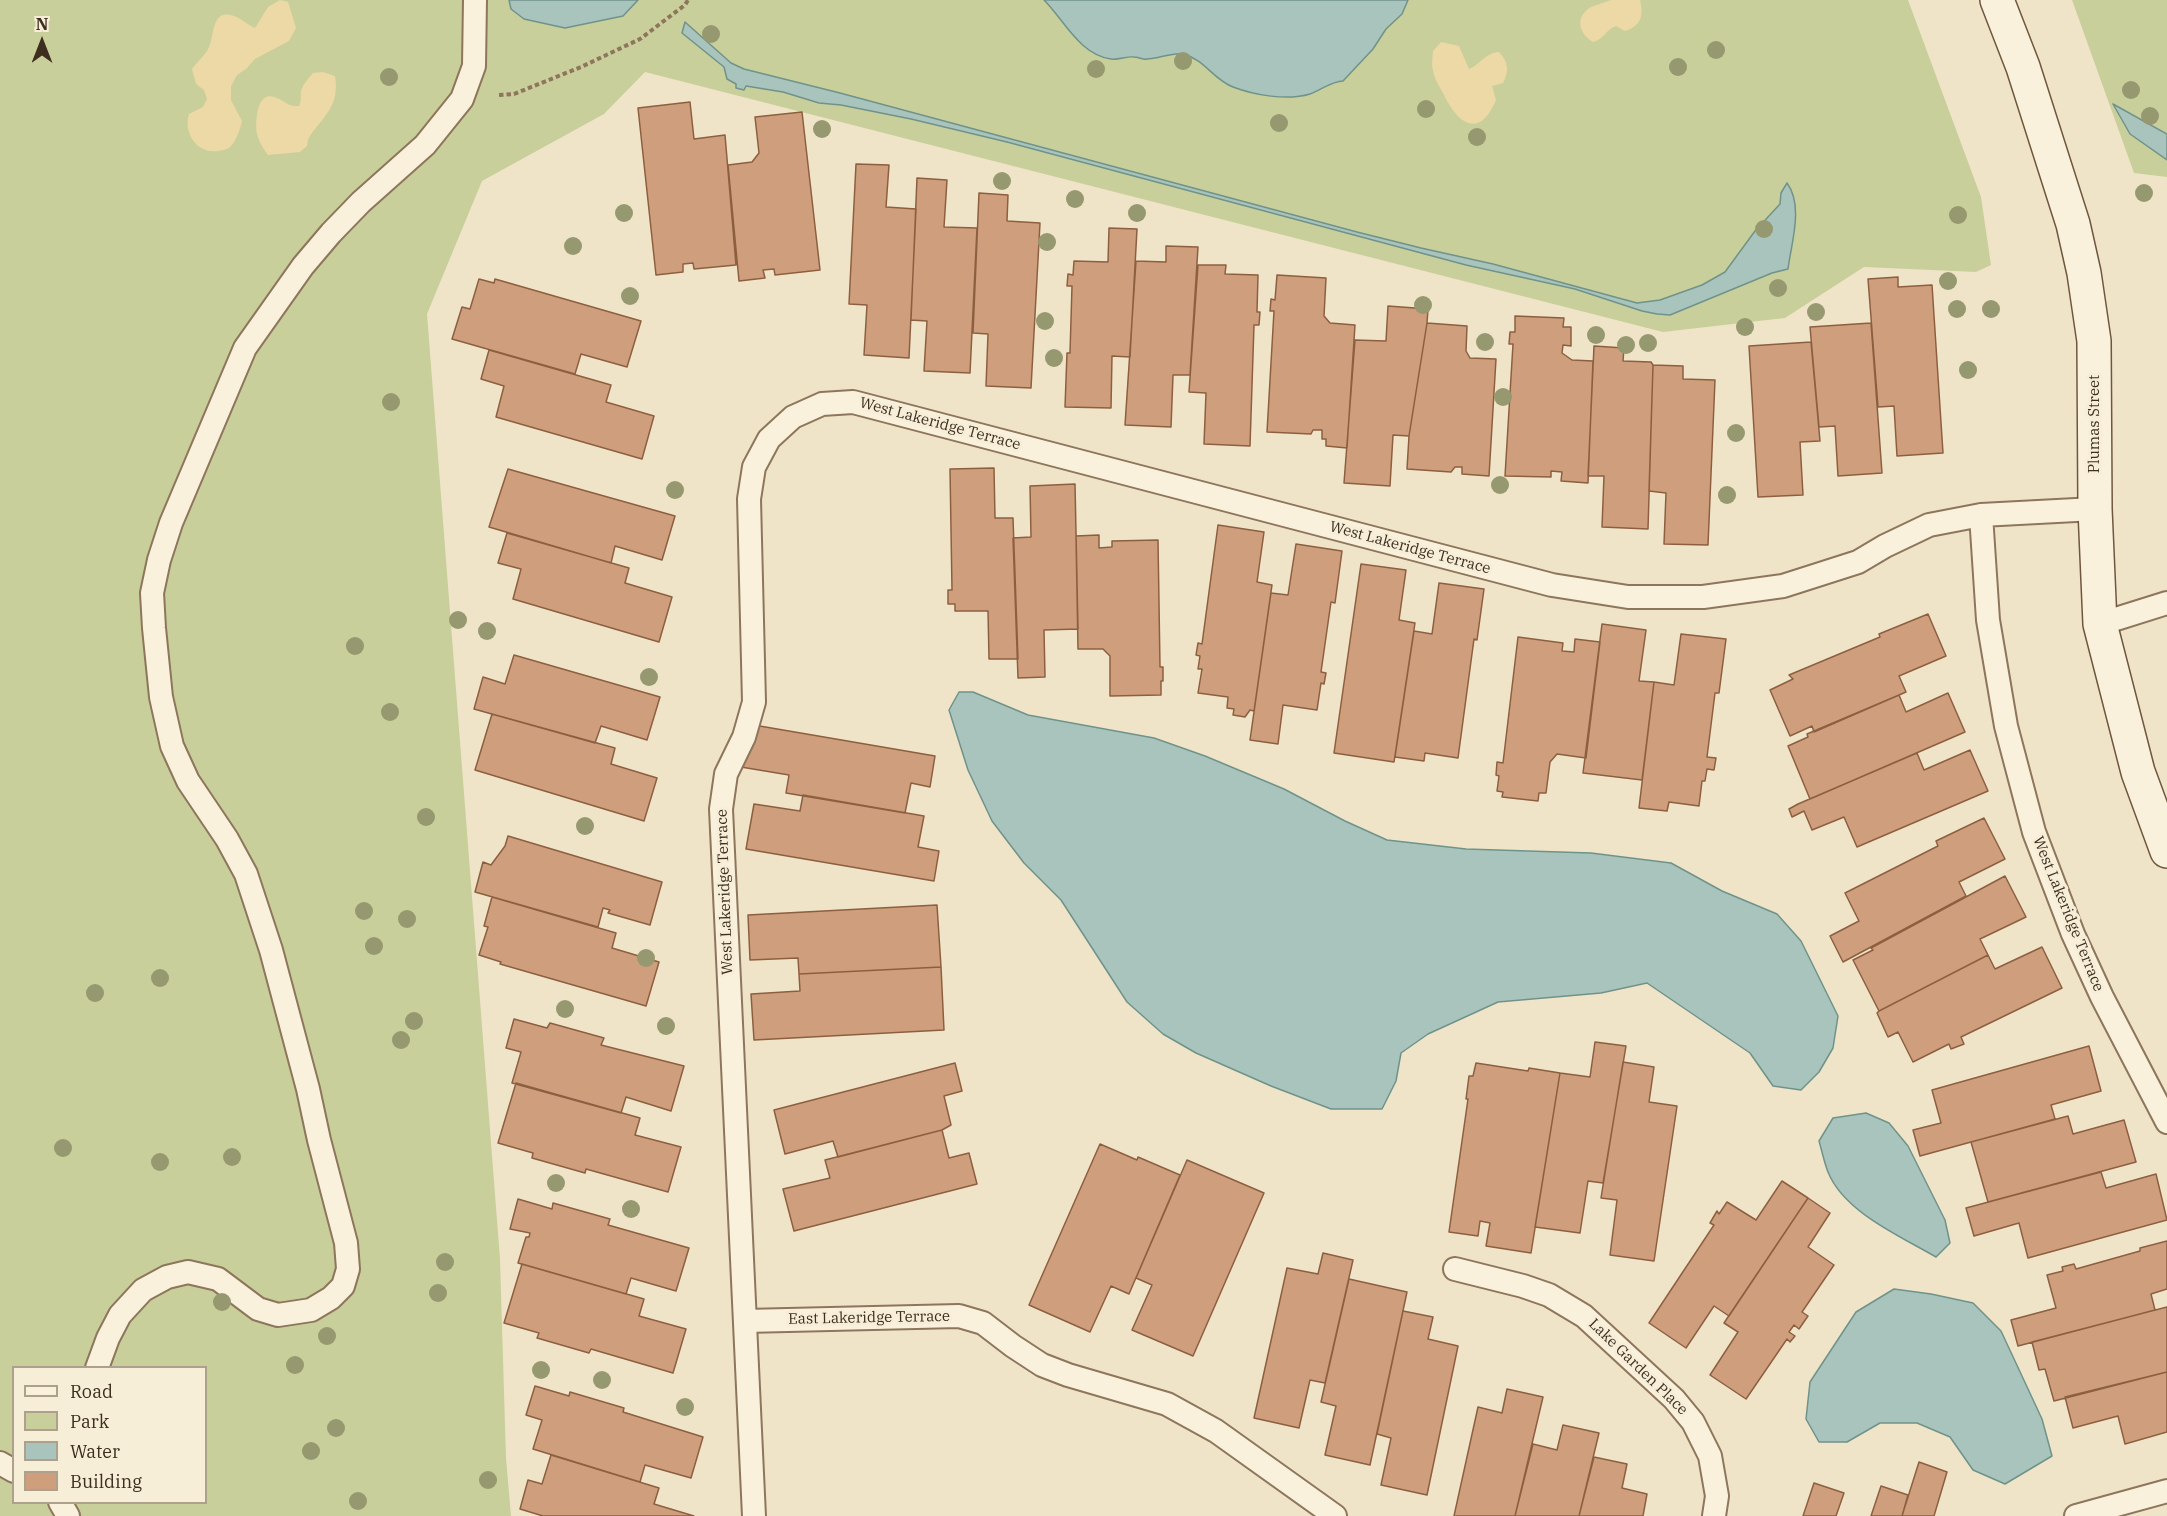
<!DOCTYPE html>
<html>
<head>
<meta charset="utf-8">
<style>
	body { margin:0 }
	#map { position:relative; width:2167px; height:1516px; overflow:hidden; background:#f0e4c8; font-family:"IBM Plex Serif",serif }
	canvas { display:block }
	.legend { position:absolute; left:12px; top:1366px; width:195px; height:138px; box-sizing:border-box; background:#f7eed8; border:2px solid #ada18e; margin:0; padding:8px 10px; list-style:none; font-size:18px; color:#3d2e20 }
	.legend li { display:flex; align-items:center; gap:12px; height:30px }
	.legend b { width:30px; border:2px solid #ada18e }
	.north { position:absolute; left:12px; top:12px; width:60px; height:60px; -webkit-text-stroke:4px #f7eed8; paint-order:stroke; rotate:0deg; font-size:16px; font-weight:700; line-height:24px; text-align:center; color:#3d2e20 }
	.north::after { content:''; display:block; margin:auto; width:21px; height:27px; background:#3d2e20; clip-path:polygon(50% 0,100% 100%,50% 72%,0 100%) }
</style>
</head>
<body>
<div id="map">
<canvas width="2167" height="1516"></canvas>
<ul class="legend">
<li><b style="height:8px;background:#faf1dc"></b>Road</li>
<li><b style="height:16px;background:#c9cf9b"></b>Park</li>
<li><b style="height:16px;background:#a9c4bc"></b>Water</li>
<li><b style="height:16px;background:#cf9f7d"></b>Building</li>
</ul>
<div class="north">N</div>
</div>
<script>
const context = document.querySelector('canvas').getContext('2d');
context.lineJoin = 'round';
function fill(path, color) {
  context.fillStyle = color;
  context.fill(path, 'evenodd');
}
function strokePath(path, color, width, dash) {
  context.strokeStyle = color;
  context.lineWidth = width;
  context.lineCap = dash ? 'butt' : 'round';
  context.setLineDash(dash || []);
  context.stroke(path);
}
function label(font, color, halo, rows, align = 'center') {
  context.font = font + ' "IBM Plex Serif",serif';
  context.lineWidth = 6;
  context.setLineDash([]);
  context.textBaseline = 'middle';
  context.strokeStyle = halo;
  context.fillStyle = color;
  for (const [text, x, y, turn = 0] of rows) {
    context.save();
    context.translate(x, y);
    context.rotate((+turn || 0) * Math.PI / 180);
    context.textAlign = isNaN(turn) ? turn : align;
    if (halo) context.strokeText(text, 0, 0);
    context.fillText(text, 0, 0);
    context.restore();
  }
}
const green = new Path2D(`
	M0 0H1908L1981 197 1991 265 1976 272 1864 267 1785 318 1663 332 645 72 604 114 482 181 427 314 500 1259 506 1458 511 1516H0ZM14 1368H206V1502H14Z
	M2072 0H2167V177L2134 173Z`);
const sand = new Path2D(`
	M280 0 288 2 296 28 289 41 255 59 246 69 237 75 231 86V100L242 121C240 129 237 140 231 146 228 150 222 150 218 151 197 154 183 133 189 114L203 107 207 99 204 90 196 84 192 69C197 62 203 57 207 51 215 40 210 11 230 15 239 16 247 25 255 28L268 7Z
	M1611 0H1640C1644 16 1641 26 1625 31L1616 26C1606 29 1604 40 1593 42 1581 35 1574 20 1588 9 1593 5 1605 3 1611 0Z
	M1441 42 1459 46 1469 69C1481 64 1485 53 1499 52 1509 63 1509 71 1503 83L1492 86 1496 100C1480 138 1459 126 1444 95 1440 87 1434 79 1433 70 1431 64 1433 57 1433 51Z
	M323 72 335 76C340 107 323 116 308 139L307 146 300 152 268 155C263 148 259 142 257 134 255 124 256 91 274 97 284 100 287 107 299 106 302 100 300 96 301 91 303 84 309 78 313 73Z`);
const water = new Path2D(`
	M509 0H638L623 16 565 28 524 19 511 9Z
	M1044 0H1408L1402 14 1386 29 1373 49 1343 81C1332 81 1321 90 1310 94 1287 101 1254 95 1233 87 1214 80 1204 59 1183 54 1173 52 1158 59 1147 59 1143 60 1139 57 1134 57 1127 56 1119 60 1111 59 1080 55 1064 20 1044 0Z
	M685 22 731 63 744 69 840 93 1357 232 1421 248 1493 264 1637 303 1660 300 1702 285 1725 272 1755 231 1780 204 1781 193 1787 183C1804 206 1791 244 1788 269L1772 273 1670 315 1657 314 1642 311 1575 289 1466 265 1007 142 911 119 841 105 819 103 783 92 746 86 744 90 736 88V84L727 79 724 67 682 33Z
	M2113 104 2167 134V160L2130 134Z
	M959 692H973L1028 715 1154 738 1205 756 1284 789 1345 821 1387 840 1466 849 1591 853 1671 863 1722 891 1777 914 1801 941 1838 1016 1833 1048 1819 1072 1801 1090 1773 1086 1750 1053 1647 983 1601 993 1498 1002 1428 1034 1401 1053 1396 1081 1382 1109H1331L1271 1086 1196 1053 1163 1034 1127 1002 1061 900 1024 863 992 821 968 770 949 710Z
	M1866 1113 1889 1123 1908 1146 1945 1220 1950 1243 1936 1257C1900 1236 1844 1212 1828 1172 1824 1162 1822 1151 1819 1141L1833 1118Z
	M1894 1289 1931 1294 1973 1303 2001 1331 2042 1419 2052 1456 2005 1484 1973 1470 1950 1437 1917 1423H1880L1847 1442H1819L1806 1419 1810 1382 1856 1312Z`);
const building = new Path2D(`
	M690 102 694 139 725 135 736 265 694 269 693 263 683 264V272L656 275 638 108Z
	M802 112 820 270 775 275 774 269 763 270 765 278 739 281 728 165 752 162 759 153 755 117Z
	M856 164 889 165 886 207 916 209 909 358 864 355 867 305 849 304Z
	M917 178 947 180 944 227 977 228 970 373 924 371 927 321 911 320Z
	M979 193 1008 195 1007 221 1040 223 1031 388 986 386 988 334 973 333Z
	M1109 228 1137 229 1130 357 1112 356 1111 408 1065 407 1067 353H1070L1072 286H1067L1068 274 1073 275 1074 261 1108 262Z
	M1166 246 1198 247 1190 375H1173L1171 427 1125 425 1136 261 1166 262Z
	M1198 265H1226L1225 274 1258 275 1257 312H1260L1259 325H1254L1250 446 1204 444 1206 393 1189 392Z
	M1277 275 1326 278 1324 316 1330 323 1355 325 1347 448 1326 446V439H1322V430H1313L1311 434 1267 432 1274 311H1270L1271 299 1275 300Z
	M1898 277V287L1932 285 1943 453 1897 456 1894 406 1878 407 1868 279Z
	M479 279 494 283 495 279 641 321 627 367 581 354 575 374 452 339 462 307 470 309Z
	M1388 306 1428 309 1427 323 1409 436 1393 435 1390 486 1344 483 1355 340 1386 341Z
	M1515 316 1564 318 1563 327H1571V346L1563 345 1562 353 1572 360 1593 361 1588 483 1561 481 1562 472 1551 471V477L1505 476 1513 344H1509L1510 332H1515Z
	M1427 323 1467 326 1466 351 1470 358 1496 359 1489 476 1462 474V467H1455L1451 472 1407 469 1409 436Z
	M1871 323 1882 473 1838 476 1835 426 1819 427 1810 327Z
	M1811 342 1820 441 1800 442 1803 495 1758 497 1749 346Z
	M1594 346 1624 348 1623 361 1651 362 1653 365 1648 529 1602 527 1604 476H1588Z
	M489 350 611 385 606 402 654 416 642 459 496 417 504 386 481 379Z
	M1653 365 1683 366V379L1715 380 1708 545 1664 544 1666 493 1649 491Z
	M994 468 995 518H1013L1018 659H989L988 611H955V604H948V590H952L950 469Z
	M508 469 675 516 662 560 615 546 611 563 489 527Z
	M1075 484 1078 629 1044 630 1045 677 1018 678 1013 538 1031 537 1030 486Z
	M1218 525 1264 532 1257 582 1272 585 1254 711 1250 710 1245 717 1233 715 1234 709 1227 708 1228 697 1198 693 1202 669H1198L1200 656 1196 655 1198 643 1202 644Z
	M507 533 629 568 625 583 672 597 659 642 513 599 521 569 498 563Z
	M1099 535V548L1112 547V541L1158 540 1160 667H1163V681H1161V695L1110 696V656L1103 649H1078L1076 536Z
	M1296 544 1342 551 1335 603 1331 602 1321 672 1326 673 1324 684 1321 683 1317 710 1283 705 1278 744 1250 740 1271 593 1288 595Z
	M1361 564 1406 570 1399 620 1415 623 1394 762 1334 753Z
	M1439 583 1484 589 1477 640 1474 639 1458 758 1425 753 1424 761 1395 757 1414 631 1432 634Z
	M1928 614 1946 656 1899 676 1906 692 1814 732 1812 726 1790 736 1770 690 1793 679 1789 675 1880 637 1879 634Z
	M1602 624 1646 630 1639 681 1654 682 1642 780 1583 773Z
	M1681 634 1726 639 1719 693H1715L1707 757 1716 758 1714 770 1707 769 1705 781H1702L1699 806 1669 802 1667 811 1639 808 1654 682 1674 685Z
	M1518 637 1563 643 1562 651 1574 652 1575 639 1600 642 1586 758 1557 754 1550 762 1546 793H1539L1538 801 1502 797 1503 792 1497 791 1499 776 1496 775 1497 762 1503 763Z
	M514 655 660 697 647 740 601 726 595 743 474 709 483 677 505 684Z
	M1948 693 1965 732 1810 799 1788 746 1808 737 1807 734 1899 695 1906 712Z
	M492 714 615 748 611 764 657 778 644 821 475 770Z
	M748 724 935 756 930 787 911 783 905 813 786 793 789 775 741 767Z
	M1970 750 1988 791 1857 847 1844 817 1812 830 1804 811 1792 817 1789 809 1798 804 1917 753 1924 770Z
	M803 795 924 816 918 847 939 851 934 881 746 849 754 804 800 811Z
	M1984 818 2005 859 1959 882 1966 896 1843 962 1830 936 1859 921 1845 893 1938 846 1936 841Z
	M508 836 662 882 650 925 608 913 610 910 603 908 598 927 475 892 483 862 491 865 505 846Z
	M2005 876 2026 917 1980 939 1988 955 1879 1011 1853 960 1873 950 1871 948Z
	M492 897 616 933 612 948 659 962 646 1006 500 964 501 962 479 955 488 927 484 926Z
	M937 905 941 967 799 974 798 958 750 960 748 915Z
	M2042 947 2062 988 1961 1037 1964 1044 1951 1049 1949 1044 1913 1062 1898 1032 1888 1037 1877 1013 1879 1011 1988 955 1995 969Z
	M941 967 944 1030 754 1040 751 994 800 991 799 974Z
	M514 1019 547 1028 550 1023 604 1038 601 1045 684 1066 671 1111 626 1097 621 1113 512 1083 521 1052 506 1048Z
	M1595 1042 1626 1046 1603 1183 1588 1181 1580 1233 1535 1227 1560 1073 1590 1077Z
	M2089 1046 2101 1091 2051 1105 2055 1119 1920 1156 1913 1130 1941 1123 1932 1090Z
	M1623 1062 1654 1067 1649 1102 1677 1106 1654 1261 1610 1255 1617 1200 1601 1198Z
	M955 1063 962 1091 944 1096 951 1125 942 1130 838 1157 833 1141 785 1154 774 1110Z
	M1476 1063 1528 1071 1529 1068 1560 1073 1531 1253 1486 1246 1490 1223 1480 1221 1478 1236 1449 1232 1468 1099H1466L1469 1076H1473Z
	M516 1083 640 1118 635 1135 681 1147 668 1192 586 1169 585 1173 532 1158 533 1153 498 1143Z
	M2068 1116 2073 1134 2124 1120 2136 1162 1988 1202 1971 1142Z
	M942 1130 949 1158 969 1153 977 1184 794 1231 783 1189 830 1178 825 1160Z
	M1100 1144 1137 1160 1138 1157 1180 1175 1129 1294 1111 1286 1090 1332 1029 1305Z
	M1187 1160 1264 1193 1193 1356 1132 1330 1152 1285 1136 1278Z
	M2101 1172 2106 1188 2156 1174 2167 1220 2028 1258 2019 1223 1974 1236 1966 1208Z
	M1782 1181 1808 1198 1729 1316 1714 1306 1686 1348 1649 1323 1714 1225 1710 1223 1717 1211 1719 1214 1727 1202 1756 1220Z
	M1808 1198 1830 1213 1808 1247 1834 1265 1802 1312 1808 1316 1799 1329 1794 1325 1789 1332 1795 1336 1790 1342 1787 1339 1746 1399 1710 1375 1738 1332 1724 1323Z
	M518 1199 552 1209 553 1203 610 1219 608 1225 689 1248 676 1291 631 1278 626 1294 518 1263 526 1237H529L530 1233 510 1229Z
	M2167 1241V1289L2151 1294 2155 1310 2018 1346 2011 1320 2056 1308 2047 1275 2063 1271 2062 1267 2074 1264 2076 1269 2140 1251V1248Z
	M1323 1253 1353 1260 1325 1383 1310 1380 1299 1428 1254 1418 1287 1268 1318 1274Z
	M522 1264 644 1299 639 1316 686 1329 673 1373 591 1349 589 1353 537 1338 539 1333 504 1323Z
	M1349 1279 1407 1292 1370 1465 1325 1455 1336 1406 1321 1402Z
	M2167 1307V1372L2054 1401 2045 1369 2039 1370 2032 1342Z
	M1403 1311 1433 1317 1428 1339 1458 1346 1427 1495 1381 1485 1391 1438 1377 1434Z
	M2167 1372V1432L2125 1444 2118 1416 2073 1428 2065 1397Z
	M535 1386 569 1396 570 1392 624 1408 623 1412 703 1437 691 1478 645 1465 640 1482 533 1449 542 1420 526 1415Z
	M1507 1389 1543 1397 1515 1516H1454L1478 1407 1502 1413Z
	M1563 1425 1599 1433 1579 1516H1515L1533 1444 1557 1450Z
	M551 1455 659 1488 654 1504 694 1516H543L520 1509 528 1480 542 1484Z
	M1594 1457 1627 1464 1622 1488 1647 1494 1643 1516H1579Z
	M1919 1462 1947 1472 1934 1516H1902Z
	M1814 1483 1844 1493 1836 1516H1803Z
	M1881 1486 1908 1495 1902 1516H1871Z`);
const path = new Path2D(`
	M499 95 514 94 581 67 640 39 685 5 688 0`);
const lane = new Path2D(`
	M1981 515 1988 620 2006 726 2034 832 2073 934 2102 997 2167 1122
	M2100 624 2167 603
	M1455 1269 1523 1286 1549 1295 1584 1316 1674 1399 1693 1422 1710 1456 1717 1496 1714 1516
	M745 1321 959 1316 983 1323 1013 1346 1042 1365 1068 1375 1167 1404 1216 1431 1335 1516
	M97 1368 108 1338 120 1315 143 1290 167 1277 188 1272 218 1279 258 1309 278 1315 311 1310 331 1298 343 1286 348 1269 346 1243 319 1140 308 1089 271 950 246 874 227 839 188 781 172 746 161 697 154 628 152 593 159 560 171 523 245 348 303 266 331 233 361 202 425 145 462 99 474 66 475 0
	M0 1463 14 1471
	M60 1502 68 1516
	M754 1516 721 809 726 774 744 737 754 702 749 499 754 467 769 439 793 417 822 404 853 402 1552 585 1628 597H1703L1783 586 1858 562 1885 546 1929 525 1981 515 2095 509
	M2076 1516 2167 1491`);
const secondary = new Path2D(`
	M1997 0 2023 67 2073 224 2084 273 2094 341 2095 509 2100 624 2138 772 2167 851`);
const trees = [
	[711,34],
	[1716,50],
	[1183,61],
	[1678,67],
	[1096,69],
	[389,77],
	[2131,90],
	[1426,109],
	[2150,116],
	[1279,123],
	[822,129],
	[1477,137],
	[1002,181],
	[2144,193],
	[1075,199],
	[624,213],
	[1137,213],
	[1958,215],
	[1764,229],
	[1047,242],
	[573,246],
	[1948,281],
	[1778,288],
	[630,296],
	[1423,305],
	[1957,309],
	[1991,309],
	[1816,312],
	[1045,321],
	[1745,327],
	[1596,335],
	[1485,342],
	[1648,343],
	[1626,345],
	[1054,358],
	[1968,370],
	[1503,397],
	[391,402],
	[1736,433],
	[1500,485],
	[675,490],
	[1727,495],
	[458,620],
	[487,631],
	[355,646],
	[649,677],
	[390,712],
	[426,817],
	[585,826],
	[364,911],
	[407,919],
	[374,946],
	[646,958],
	[160,978],
	[95,993],
	[565,1009],
	[414,1021],
	[666,1026],
	[401,1040],
	[63,1148],
	[232,1157],
	[160,1162],
	[556,1183],
	[631,1209],
	[445,1262],
	[438,1293],
	[222,1302],
	[327,1336],
	[295,1365],
	[541,1370],
	[602,1380],
	[685,1407],
	[336,1428],
	[311,1451],
	[488,1480],
	[358,1501]
];
const streetNames = [
	["West Lakeridge Terrace",940,424,15],
	["Plumas Street",2095,424,-90],
	["West Lakeridge Terrace",1410,548,15],
	["West Lakeridge Terrace",725,892,-92],
	["West Lakeridge Terrace",2068,914,68],
	["East Lakeridge Terrace",869,1318,-1],
	["Lake Garden Place",1638,1367,44]
];
fill(green, '#c9cf9b');
fill(sand, '#ecd9a5');
fill(water, '#a9c4bc');
strokePath(water, '#6f938a', 1.5);
fill(building, '#cf9f7d');
strokePath(building, '#8d5f41', 1.5);
strokePath(lane, '#8d765c', 26);
strokePath(secondary, '#6f573f', 36);
strokePath(path, '#8d765c', 4, [4.5, 3]);
strokePath(lane, '#faf1dc', 22);
strokePath(secondary, '#faf1dc', 33);
context.fillStyle = '#96986f';
for (const [x, y] of trees) {
  context.beginPath();
  context.arc(x, y, 9, 0, 2 * Math.PI);
  context.fill();
}
label('15px', '#3d2e20', '#f7eed8', streetNames);
</script>
</body>
</html>
